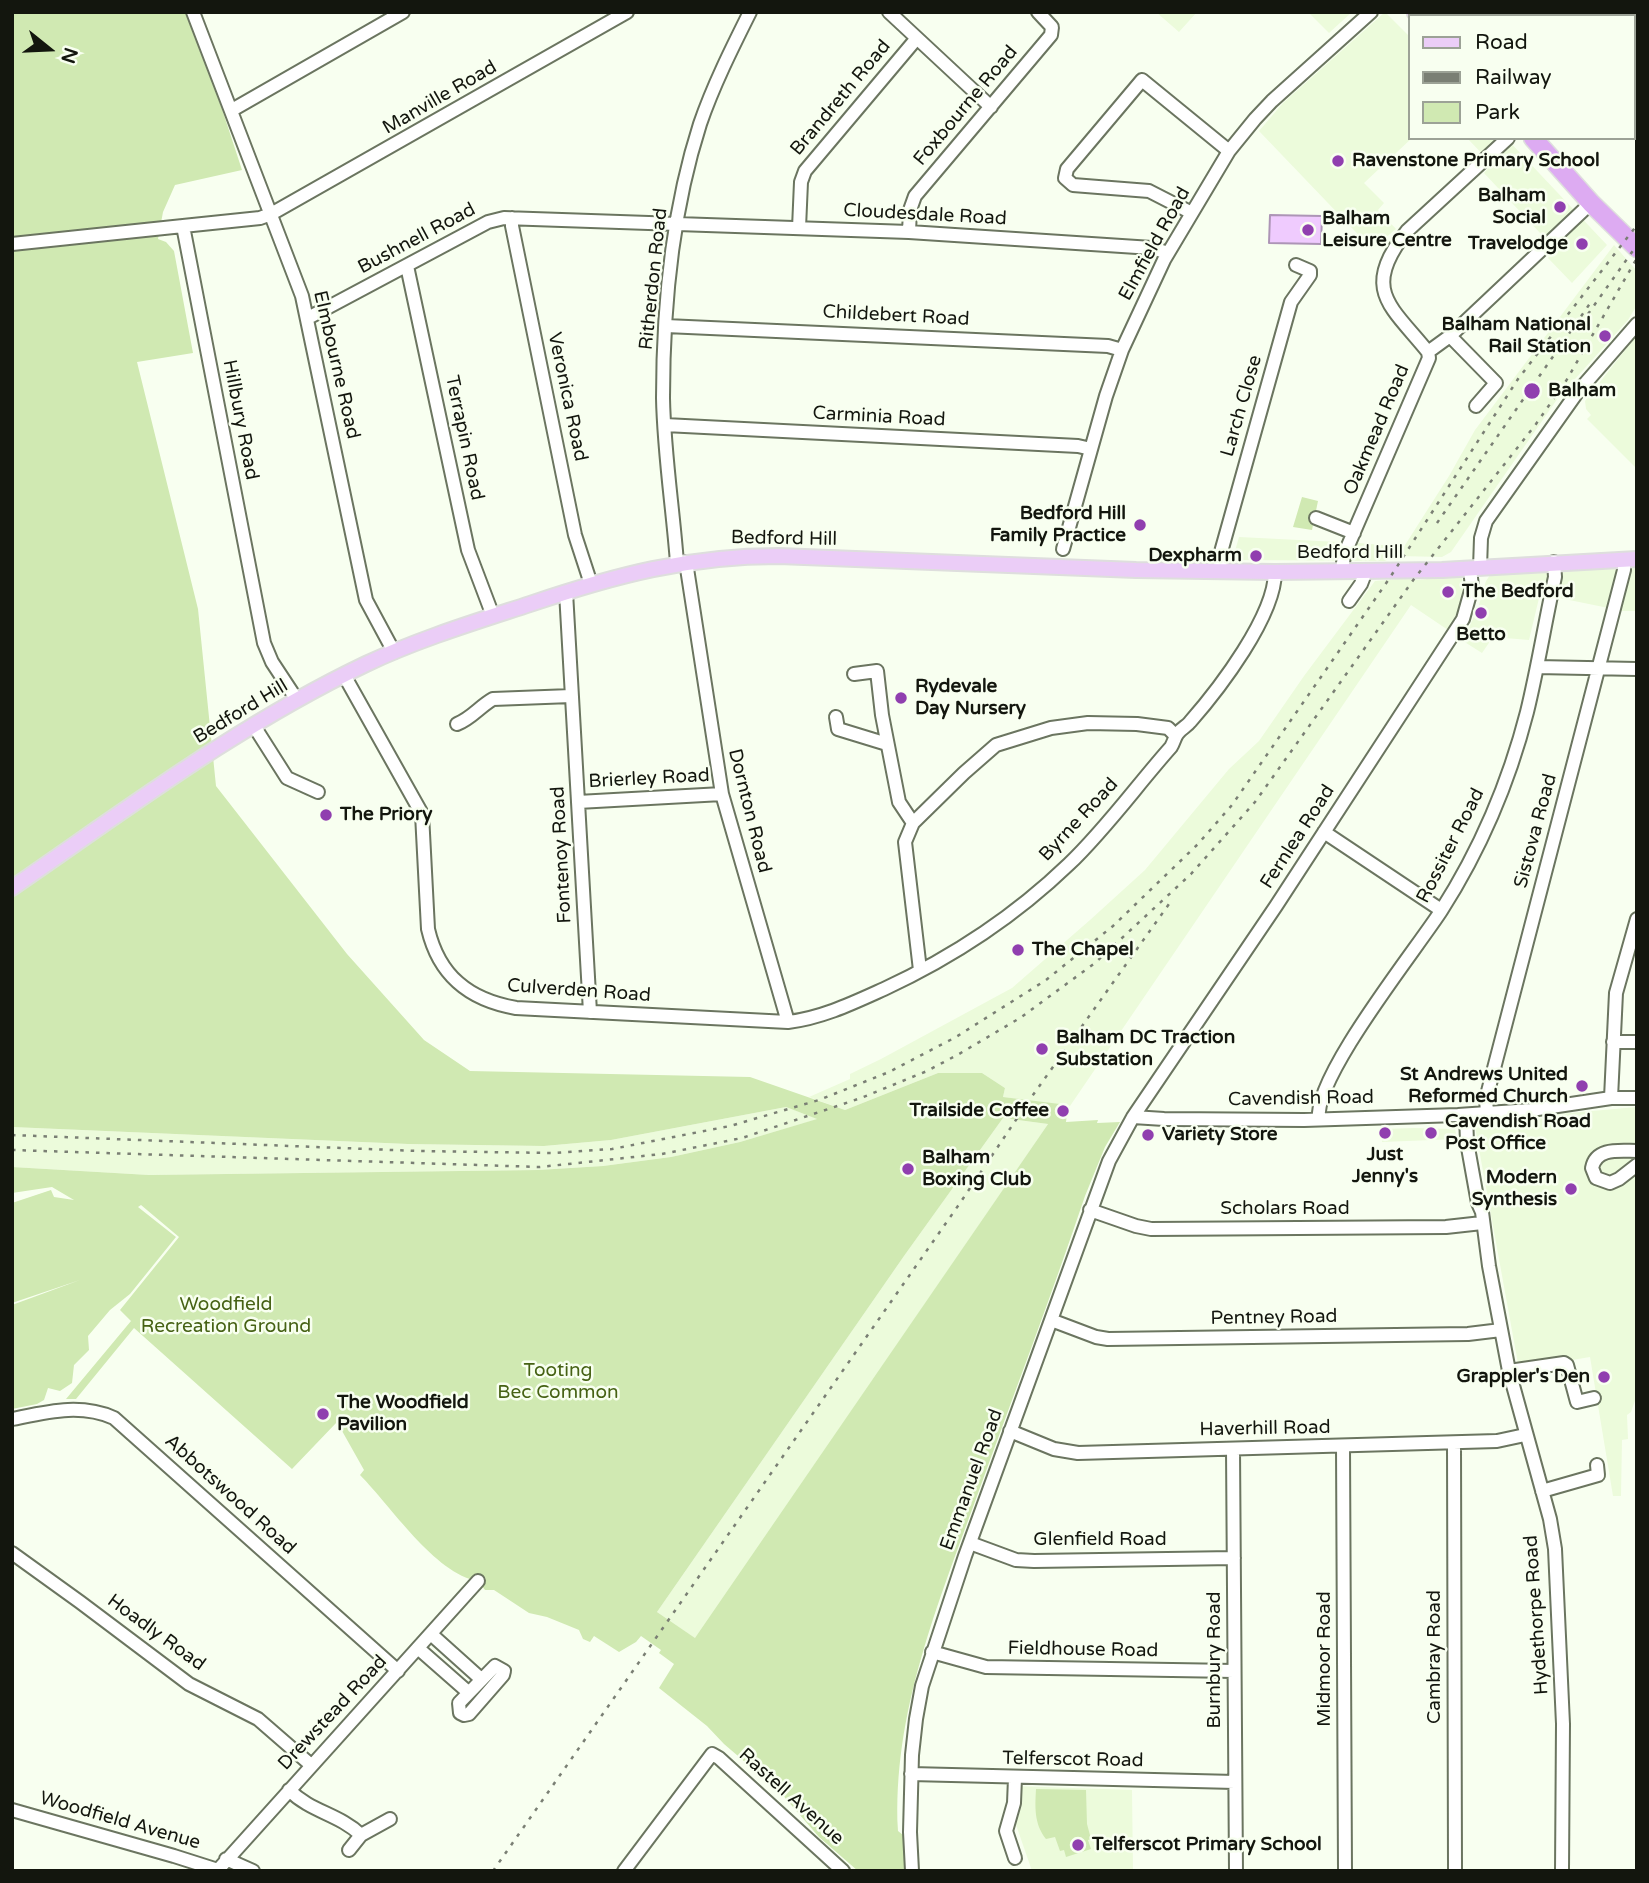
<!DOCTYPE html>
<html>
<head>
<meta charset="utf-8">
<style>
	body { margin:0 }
	#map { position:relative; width:1649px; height:1883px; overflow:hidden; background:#f8fff0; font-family:"Varela Round",sans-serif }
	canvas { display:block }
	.frame { position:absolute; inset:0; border:14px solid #13160e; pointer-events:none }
	.legend { position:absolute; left:1408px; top:14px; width:228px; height:126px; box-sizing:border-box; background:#f8fff0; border:2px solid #9ca296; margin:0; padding:9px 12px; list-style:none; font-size:21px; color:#13160e }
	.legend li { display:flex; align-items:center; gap:14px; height:35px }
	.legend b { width:35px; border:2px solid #9ca296 }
	.north { position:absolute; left:14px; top:14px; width:70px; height:70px; -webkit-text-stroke:5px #f8fff0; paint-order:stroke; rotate:108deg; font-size:19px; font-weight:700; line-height:28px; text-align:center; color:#13160e }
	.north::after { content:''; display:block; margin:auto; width:24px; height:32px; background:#13160e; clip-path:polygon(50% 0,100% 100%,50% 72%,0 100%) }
</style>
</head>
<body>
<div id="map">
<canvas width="1649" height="1883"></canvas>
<div class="frame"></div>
<ul class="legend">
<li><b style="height:9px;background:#ebcdf7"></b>Road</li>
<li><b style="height:9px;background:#7a7f74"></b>Railway</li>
<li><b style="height:19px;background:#d0e9b2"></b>Park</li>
</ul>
<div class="north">N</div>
</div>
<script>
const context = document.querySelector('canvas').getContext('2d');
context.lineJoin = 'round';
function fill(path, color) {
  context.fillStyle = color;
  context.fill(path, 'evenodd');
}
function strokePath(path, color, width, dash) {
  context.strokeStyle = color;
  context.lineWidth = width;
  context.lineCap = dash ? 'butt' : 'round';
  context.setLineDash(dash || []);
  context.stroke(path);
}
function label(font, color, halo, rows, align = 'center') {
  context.font = font + ' "Varela Round",sans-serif';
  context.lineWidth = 5;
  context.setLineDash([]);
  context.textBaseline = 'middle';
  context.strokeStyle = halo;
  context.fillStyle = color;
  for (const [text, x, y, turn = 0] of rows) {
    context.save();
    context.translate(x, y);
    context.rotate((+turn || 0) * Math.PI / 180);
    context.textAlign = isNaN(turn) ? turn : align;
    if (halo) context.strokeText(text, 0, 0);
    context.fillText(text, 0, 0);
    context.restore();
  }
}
const built = new Path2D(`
	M1156 12H1197L1179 32Z
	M1308 12H1352L1329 33Z
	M1385 12 1409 36V138H1412L1364 183 1384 203 1378 210 1396 229 1372 249 1259 131 1283 103Z
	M1573 12H1637V82L1633 85V16H1569Z
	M1467 138H1506L1607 245 1572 283 1548 258 1555 249 1484 173 1492 164Z
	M1614 245 1637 271V305L1628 320 1558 398 1451 552 1442 557 1398 556 1449 476 1475 430Z
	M1637 335V469L1587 419 1591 415 1586 409 1585 401Z
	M1239 537 1359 543 1395 546 1386 561 1235 560 1233 558Z
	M1637 566V611H1623L1540 594 1529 640 1493 637 1482 653 1463 641 1479 605 1486 581 1490 575Z
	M1461 575 1464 588 1461 605 1448 630 1411 605 1070 1106 1003 1097 1005 1088 982 1073H938L845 1110 809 1097 850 1079V1074L881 1059 1012 988 1090 920 1145 870 1229 769 1259 741 1304 676 1375 581 1410 578 1418 580Z
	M786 1107 818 1119 740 1142 671 1157 603 1166 538 1170 149 1175 12 1167V1127L408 1144 544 1146 611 1140Z
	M1637 1107V1395L1631 1412 1627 1415 1628 1439 1622 1440 1621 1496H1613L1590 1357 1519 1369 1475 1127 1546 1118 1547 1115Z
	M1003 1118 1048 1124 696 1639 657 1612 904 1256Z
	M1414 1128 1455 1129 1457 1139 1382 1142V1129Z
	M1015 1786 1132 1790 1133 1871H1032L1014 1819Z`);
const green = new Path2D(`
	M12 12H185L222 109 242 170 175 185 163 212 158 239 166 242 174 251 193 353 137 362 198 609 216 786 347 954 424 1040 470 1071 750 1077 845 1110 938 1073H982L1005 1088 1003 1097 1068 1105 1066 1122 1098 1120 1097 1123 1120 1122 1105 1147 1085 1196C1051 1297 1013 1396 977 1496 938 1604 892 1714 898 1831L903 1835 905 1871H858L819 1837 780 1792 724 1744 707 1726 659 1688 674 1664 659 1653 661 1650 641 1636 636 1642 619 1652 594 1636 590 1642 583 1639 579 1630 547 1617 529 1613 494 1590H485L478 1581C435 1574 390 1505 360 1475L364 1470 337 1422 292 1469 134 1328 76 1399H66L131 1321 120 1310 179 1237 141 1205 138 1207 176 1237 130 1294 110 1310 88 1336 89 1350 74 1365 72 1383 60 1391 48 1388 44 1400 37 1404 12 1409V1305L80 1280 12 1303V1203L51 1190 54 1197 74 1200 52 1187 12 1193V1167L149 1175 538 1170 603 1166 671 1157 740 1142 817 1119 786 1107 611 1140 544 1146 408 1144 12 1127ZM1003 1118 1048 1124 695 1638 657 1612 904 1256Z
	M1302 497 1318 501 1312 530 1293 527Z
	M1036 1789 1086 1790 1087 1824 1091 1839 1088 1840 1091 1849 1066 1857 1064 1850 1060 1851 1055 1837 1046 1839C1034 1824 1035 1807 1036 1789Z`);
const water = new Path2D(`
	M1270 215 1322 216 1321 244 1269 243Z`);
const minor = new Path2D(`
	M193 12 302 296 366 600 394 652
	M889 12 991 107
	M1514 16 1517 12
	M232 110 403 12
	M1192 213 1149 191 1073 185 1065 178 1067 169 1142 80 1229 151
	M512 218V226L575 535 591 584
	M799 228 801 182 805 171 917 38
	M909 232 910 210 915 196 1051 35 1052 27 1038 12
	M12 244 183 226
	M407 266 468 550 493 616
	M308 318 488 222 504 218 909 232 1152 248 1168 253
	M666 326 1108 346 1122 350
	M1450 336 1496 383 1476 406
	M1428 352C1391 306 1360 290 1407 231L1508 138
	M665 425 1078 446 1091 449
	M1316 518 1354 533
	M1063 549 1106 396 1122 350 1164 260 1229 151 1255 119 1272 101 1371 12
	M686 562 722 794 788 1022
	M677 563C673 509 664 453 663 398 663 308 672 211 700 124 713 86 732 48 750 12
	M1480 568 1481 538 1486 521 1576 394 1637 324
	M1342 571 1344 555 1429 358 1428 352 1450 336 1591 203
	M1220 572 1221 552 1291 302 1310 275V271L1296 265
	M566 592 590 1012
	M1349 601 1361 584 1366 571
	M1537 667 1637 669
	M854 674 877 671 882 715 899 802 913 823
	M344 675 422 814 428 929C439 976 469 1000 516 1008L788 1022C822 1018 853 1003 884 989 953 957 1015 916 1069 864 1105 830 1138 784 1171 747 1174 742 1175 736 1178 733 1182 728 1187 726 1190 722 1219 689 1275 616 1275 572
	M297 700 272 662 264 643 183 226 260 218 271 214 627 12
	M836 717 838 729 887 744
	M457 724C472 718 479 707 493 699L571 696
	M254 726 287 778 318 792
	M578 802 722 794
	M1324 832 1441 910
	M920 970 905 842 913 823 964 773 996 745 1051 728 1088 723 1137 724 1168 728 1175 735
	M1613 1042H1637
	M1611 1098 1616 993 1637 919
	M1487 1113 1486 1099 1624 570V559
	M1466 1115 1467 1142 1478 1203 1482 1212 1489 1266 1509 1371 1550 1519 1555 1549 1563 1724 1562 1871
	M1133 1117 1164 1119 1304 1120 1458 1115 1531 1110 1611 1098H1637
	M1319 1119C1313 1078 1415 951 1441 911 1480 850 1509 782 1527 712 1538 667 1545 622 1555 577L1554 562
	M1637 1151C1620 1151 1596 1147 1592 1168L1596 1178 1610 1183 1619 1179 1637 1165
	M1090 1210 1136 1226 1151 1229 1446 1227 1482 1223
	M1051 1320 1096 1337 1108 1339 1468 1334 1501 1330
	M1509 1371 1564 1363 1567 1365 1577 1402 1594 1398
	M12 1419C47 1412 80 1403 114 1418L398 1671
	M1010 1431 1054 1449 1078 1453 1497 1441 1525 1435
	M1454 1443 1455 1871
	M1343 1446 1345 1871
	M1233 1449 1236 1871
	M1542 1491 1598 1475 1597 1465
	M970 1543 1016 1560 1034 1561 1234 1558
	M12 1553 80 1602 189 1684 258 1719 311 1765
	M432 1635 481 1679
	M419 1649 468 1692
	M932 1652 986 1667 1234 1671
	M495 1666 504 1671 503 1675 469 1714 464 1715 460 1713 459 1703Z
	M911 1774 1235 1782
	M289 1790C311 1812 339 1814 361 1835L390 1819
	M12 1810 174 1856 218 1870
	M349 1850 361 1835
	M1015 1858 1006 1831 1014 1803 1015 1778
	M226 1859 253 1871
	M217 1871 478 1581
	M624 1871 712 1754 719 1758 843 1871
	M912 1871 910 1832 912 1755 916 1719 922 1686 965 1556 1109 1161 1133 1117 1276 906 1463 619 1472 587 1470 569`);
const major = new Path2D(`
	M12 888C127 809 240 724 366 664 419 639 475 622 530 604 616 575 688 556 779 556L1136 570 1275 572 1442 570 1637 559`);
const highway = new Path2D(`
	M1416 12 1420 16
	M1533 138 1591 203 1637 248`);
const rail = new Path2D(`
	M1588 314 1637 245
	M1437 523 1591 302
	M12 1135 418 1151 554 1153 612 1149 730 1126 819 1100 889 1072 956 1037 1046 980 1113 926 1198 844 1232 805 1389 579 1518 379 1637 225
	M12 1150 540 1167 662 1154 742 1138 861 1098 927 1071 959 1054 1020 1018 1095 963 1191 874 1255 802 1414 579 1536 424 1566 381 1637 258
	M493 1871 960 1203 1028 1102 1169 904`);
const markers = [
	[1338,161,7,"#903faf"],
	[1560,207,7,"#903faf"],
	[1308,230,7,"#903faf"],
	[1582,244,7,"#903faf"],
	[1605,336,7,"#903faf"],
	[1532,391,9,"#903faf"],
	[1140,525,7,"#903faf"],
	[1256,556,7,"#903faf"],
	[1448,592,7,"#903faf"],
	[1481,613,7,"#903faf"],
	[901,698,7,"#903faf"],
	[326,815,7,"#903faf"],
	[1018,950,7,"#903faf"],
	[1042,1049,7,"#903faf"],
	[1582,1086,7,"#903faf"],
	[1063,1111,7,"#903faf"],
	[1385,1133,7,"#903faf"],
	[1431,1133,7,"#903faf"],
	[1148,1135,7,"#903faf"],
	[908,1169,7,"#903faf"],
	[1571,1189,7,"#903faf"],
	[1604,1377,7,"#903faf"],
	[323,1414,7,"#903faf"],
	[1078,1845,7,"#903faf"]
];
const streetNames = [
	["Manville Road",440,98,-30],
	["Brandreth Road",841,98,-50],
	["Foxbourne Road",966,106,-50],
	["Cloudesdale Road",925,215,3],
	["Bushnell Road",417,239,-28],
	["Elmfield Road",1155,244,-61],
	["Ritherdon Road",654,279,-84],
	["Childebert Road",896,316,3],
	["Elmbourne Road",336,365,77],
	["Veronica Road",567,397,78],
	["Larch Close",1242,406,-74],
	["Carminia Road",879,417,3],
	["Hillbury Road",240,420,79],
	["Oakmead Road",1377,430,-67],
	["Terrapin Road",464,438,78],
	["Bedford Hill",784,539,1],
	["Bedford Hill",1350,553],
	["Bedford Hill",241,712,-31],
	["Brierley Road",649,779,-3],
	["Dornton Road",749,811,76],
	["Byrne Road",1079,820,-47],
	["Sistova Road",1536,831,-75],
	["Fernlea Road",1298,837,-57],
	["Rossiter Road",1451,846,-63],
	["Fontenoy Road",562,855,-93],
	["Culverden Road",579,991,4],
	["Cavendish Road",1301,1099,-1],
	["Scholars Road",1285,1209],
	["Pentney Road",1274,1318,-1],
	["Haverhill Road",1265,1429,-1],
	["Emmanuel Road",972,1480,-70],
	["Abbotswood Road",230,1495,42],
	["Glenfield Road",1100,1540],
	["Hydethorpe Road",1537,1615,-94],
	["Hoadly Road",156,1633,36],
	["Fieldhouse Road",1083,1650,1],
	["Cambray Road",1435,1657,-90],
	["Midmoor Road",1325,1659,-90],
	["Burnbury Road",1215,1660,-90],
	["Drewstead Road",333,1713,-47],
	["Telferscot Road",1073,1760,1],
	["Rastell Avenue",791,1797,42],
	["Woodfield Avenue",120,1821,16]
];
const poiNames = [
	["Ravenstone Primary School",1352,161],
	["Balham",1546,196,"right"],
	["Social",1546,218,"right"],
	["Balham",1322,219],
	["Leisure Centre",1322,241],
	["Travelodge",1568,244,"right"],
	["Balham National",1591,325,"right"],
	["Rail Station",1591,347,"right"],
	["Balham",1548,391],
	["Bedford Hill",1126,514,"right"],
	["Family Practice",1126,536,"right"],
	["Dexpharm",1242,556,"right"],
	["The Bedford",1462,592],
	["Betto",1481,635,"center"],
	["Rydevale",915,687],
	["Day Nursery",915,709],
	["The Priory",340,815],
	["The Chapel",1032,950],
	["Balham DC Traction",1056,1038],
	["Substation",1056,1060],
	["St Andrews United",1568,1075,"right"],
	["Reformed Church",1568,1097,"right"],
	["Trailside Coffee",1049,1111,"right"],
	["Cavendish Road",1445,1122],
	["Post Office",1445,1144],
	["Variety Store",1162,1135],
	["Just",1385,1155,"center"],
	["Jenny's",1385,1177,"center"],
	["Balham",922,1158],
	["Boxing Club",922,1180],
	["Modern",1557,1178,"right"],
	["Synthesis",1557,1200,"right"],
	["Grappler's Den",1590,1377,"right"],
	["The Woodfield",337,1403],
	["Pavilion",337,1425],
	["Telferscot Primary School",1092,1845]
];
const parkNames = [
	["Woodfield",226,1305],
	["Recreation Ground",226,1327],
	["Tooting",558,1371],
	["Bec Common",558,1393]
];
fill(built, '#ecfbdb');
fill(green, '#d0e9b2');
fill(water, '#efcbfe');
strokePath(water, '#ad95b6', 2);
strokePath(minor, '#6b7560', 16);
strokePath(major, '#dededd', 18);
strokePath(highway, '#dededd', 21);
strokePath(minor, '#fff', 12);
strokePath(major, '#ebcdf7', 14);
strokePath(highway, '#ddabf2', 18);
strokePath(rail, '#7a7f74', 2.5, [3.5, 7]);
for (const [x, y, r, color] of markers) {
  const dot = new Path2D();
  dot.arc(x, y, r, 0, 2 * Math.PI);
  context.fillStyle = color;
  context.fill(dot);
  strokePath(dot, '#f8fff0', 2.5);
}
label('19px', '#13160e', '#f8fff0', streetNames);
label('bold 19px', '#13160e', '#f8fff0', poiNames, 'left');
label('19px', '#466214', '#f8fff0', parkNames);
</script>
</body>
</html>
